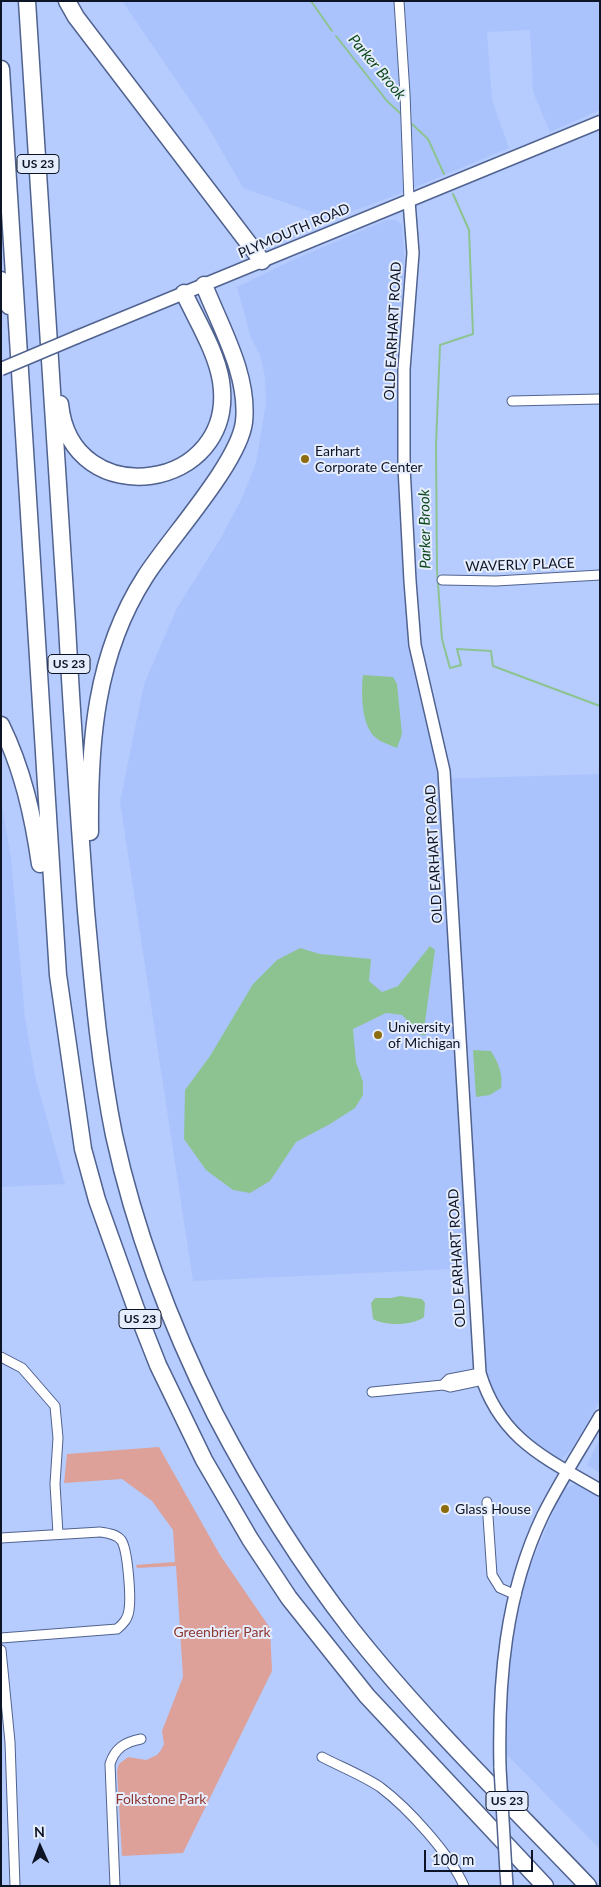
<!DOCTYPE html>
<html>
<head>
<meta charset="utf-8">
<style>
	body { margin:0 }
	#map { position:relative; width:601px; height:1887px; overflow:hidden; background:#b6ccfe; font-family:Lato,sans-serif }
	canvas { display:block }
	.frame { position:absolute; inset:0; border:2px solid #0d1425; pointer-events:none }
	.north { position:absolute; left:15px; top:1822px; width:50px; height:50px; -webkit-text-stroke:4px #e6edfd; paint-order:stroke; rotate:358deg; font-size:14px; font-weight:700; line-height:20px; text-align:center; color:#0d1425 }
	.north::after { content:''; display:block; margin:auto; width:18px; height:22px; background:#0d1425; clip-path:polygon(50% 0,100% 100%,50% 72%,0 100%) }
	.scale { position:absolute; left:424px; top:1850px; width:109px; height:22px; box-sizing:border-box; border:2px solid #0d1425; border-top:0; padding-left:6px; font-size:15px; line-height:18px; white-space:nowrap; color:#0d1425; -webkit-text-stroke:4px #e6edfd; paint-order:stroke }
</style>
</head>
<body>
<div id="map">
<canvas width="601" height="1887"></canvas>
<div class="frame"></div>
<div class="north">N</div>
<div class="scale">100 m</div>
</div>
<script>
const context = document.querySelector('canvas').getContext('2d');
context.lineJoin = 'round';
function fill(path, color) {
  context.fillStyle = color;
  context.fill(path, 'evenodd');
}
function strokePath(path, color, width, dash) {
  context.strokeStyle = color;
  context.lineWidth = width;
  context.lineCap = dash ? 'butt' : 'round';
  context.setLineDash(dash || []);
  context.stroke(path);
}
function label(font, color, halo, rows, align = 'center') {
  context.font = font + ' Lato,sans-serif';
  context.lineWidth = 4;
  context.setLineDash([]);
  context.textBaseline = 'middle';
  context.strokeStyle = halo;
  context.fillStyle = color;
  for (const [text, x, y, turn = 0] of rows) {
    context.save();
    context.translate(x, y);
    context.rotate((+turn || 0) * Math.PI / 180);
    context.textAlign = isNaN(turn) ? turn : align;
    if (halo) context.strokeText(text, 0, 0);
    context.fillText(text, 0, 0);
    context.restore();
  }
}
const built = new Path2D(`
	M122 1H600V110L550 132 533 92 530 30 487 32 492 100 509 148 394 196 320 223 315 213 243 188 207 125Z
	M387 220H395L402 224 405 272 398 331 396 384 399 501 408 628 413 666 432 744 438 779 600 774V1401L571 1450 562 1459H556L534 1447 501 1413 484 1375 475 1268 193 1281 120 802 144 684 177 608 222 536 242 498 256 463 266 403 265 377 260 355 251 338 237 287 295 259Z
	M1 800 11 858 25 1018 35 1076 65 1184 1 1187Z
	M600 1438V1473L587 1465Z
	M576 1484 600 1498V1849L504 1752V1708L510 1639 524 1580 560 1497 566 1488Z`);
const green = new Path2D(`
	M159 1447 220 1555 270 1628 272 1671 183 1853 122 1856 117 1771 119 1764 128 1757 146 1760 157 1755 161 1750 164 1744 162 1731 183 1677 176 1566 137 1568 136 1565 175 1562 173 1530 152 1501 122 1479 64 1483 67 1454Z`);
const water = new Path2D(`
	M363 675 393 677 397 684 402 734 397 748C391 745 382 743 376 738 361 726 361 692 363 675Z
	M430 946 435 950 425 1022 426 1035H421L402 1015 386 1013 353 1029 356 1062 363 1082V1095L355 1108 330 1124 296 1142 270 1181 250 1193 233 1190 206 1170 184 1139 185 1090 210 1056 253 984 277 960 300 948 320 954 371 959 369 981 382 992 398 986Z
	M473 1050 491 1051C499 1064 503 1074 501 1088L490 1095 476 1097Z
	M400 1296 422 1299 425 1303 424 1317C413 1326 385 1326 373 1319L371 1303 375 1298H391Z`);
const stream = new Path2D(`
	M311 1 332 31
	M336 36 387 101 401 114
	M412 124 428 139 444 174
	M453 194 469 230 473 334 440 345 436 445 437 570 442 639 450 668 461 665 457 649 491 651 493 666 600 706`);
const minor = new Path2D(`
	M399 1 405 94 409 201
	M512 401 600 399
	M442 580 496 581 600 575
	M1 1357 22 1368 55 1406 58 1438 55 1484 58 1534
	M443 1385 449 1379 480 1373
	M372 1392 443 1385 450 1387 483 1380
	M487 1502 492 1575 500 1588 516 1595
	M1 1538 100 1532C107 1533 116 1534 121 1540 128 1549 131 1598 129 1610 128 1619 123 1624 117 1629L1 1638
	M1 1650 10 1742 15 1886
	M322 1757C341 1767 362 1775 380 1787 408 1808 450 1854 464 1886
	M115 1886 110 1764C115 1748 125 1742 141 1739`);
const tertiary = new Path2D(`
	M409 201 413 253 404 369V467L410 581 415 645 444 771 480 1373C500 1439 545 1458 600 1490
	M500 1768C498 1682 505 1594 543 1515 560 1481 581 1449 600 1416
	M506 1872 507 1886`);
const secondary = new Path2D(`
	M77 337 600 122`);
const motorway = new Path2D(`
	M27 1C41 209 54 417 67 625 72 721 79 816 86 911 93 986 99 1061 114 1135 135 1231 171 1326 215 1414 254 1489 300 1563 352 1630 424 1721 508 1802 588 1886
	M67 1 76 17 262 261
	M1 69 58 975 83 1149 97 1200 136 1309 158 1365 204 1460 250 1539 289 1598 367 1696 545 1886
	M1 280 9 306
	M60 404C71 515 238 492 221 381 216 351 197 321 184 293
	M1 725C23 770 33 816 40 864
	M90 832C89 743 95 655 145 577 169 539 239 463 244 422 249 375 221 328 204 285`);
const tertiaryBridge = new Path2D(`
	M500 1768 506 1872`);
const secondaryBridge = new Path2D(`
	M1 369 77 337`);
const markers = [
	[305,459,5,"#8c6c0e"],
	[378,1035,5,"#8c6c0e"],
	[445,1509,5,"#8c6c0e"]
];
const shields = [
	[38,164,42],
	[69,664,42],
	[140,1319,42],
	[507,1801,42]
];
const shieldNames = [
	["US 23",38,164],
	["US 23",69,664],
	["US 23",140,1319],
	["US 23",507,1801]
];
const streetNames = [
	["PLYMOUTH ROAD",294,231,-23],
	["OLD EARHART ROAD",393,331,-87],
	["WAVERLY PLACE",520,565,-2],
	["OLD EARHART ROAD",434,854,-93],
	["OLD EARHART ROAD",457,1258,-93]
];
const poiNames = [
	["Earhart",315,451],
	["Corporate Center",315,467],
	["University",388,1027],
	["of Michigan",388,1043],
	["Glass House",455,1509]
];
const parkNames = [
	["Greenbrier Park",222,1632],
	["Folkstone Park",161,1799]
];
const waterNames = [
	["Parker Brook",377,67,50],
	["Parker Brook",425,529,-91]
];
fill(built, '#abc3fc');
fill(green, '#dda199');
fill(water, '#8dc391');
strokePath(stream, '#8dc391', 2);
strokePath(minor, '#50628f', 11);
strokePath(tertiary, '#50628f', 14);
strokePath(secondary, '#50628f', 15);
strokePath(motorway, '#50628f', 19);
strokePath(minor, '#fff', 9);
strokePath(tertiary, '#fff', 11);
strokePath(secondary, '#fff', 12);
strokePath(motorway, '#fff', 16);
strokePath(tertiaryBridge, '#50628f', 14, []);
strokePath(secondaryBridge, '#50628f', 15, []);
strokePath(tertiaryBridge, '#fff', 11);
strokePath(secondaryBridge, '#fff', 12);
for (const [x, y, r, color] of markers) {
  const dot = new Path2D();
  dot.arc(x, y, r, 0, 2 * Math.PI);
  context.fillStyle = color;
  context.fill(dot);
  strokePath(dot, '#e6edfd', 2);
}
for (const [x, y, w] of shields) {
  const box = new Path2D();
  box.roundRect(x - w / 2, y - 9.5, w, 19, 4);
  context.fillStyle = '#e6edfd';
  context.fill(box);
  strokePath(box, '#0d1425', 1);
}
label('bold 12px', '#0d1425', null, shieldNames);
label('14px', '#0d1425', '#e6edfd', streetNames);
label('14px', '#0d1425', '#e6edfd', poiNames, 'left');
label('14px', '#8f3731', '#e6edfd', parkNames);
label('italic 15px', '#0c4819', '#e6edfd', waterNames);
</script>
</body>
</html>
